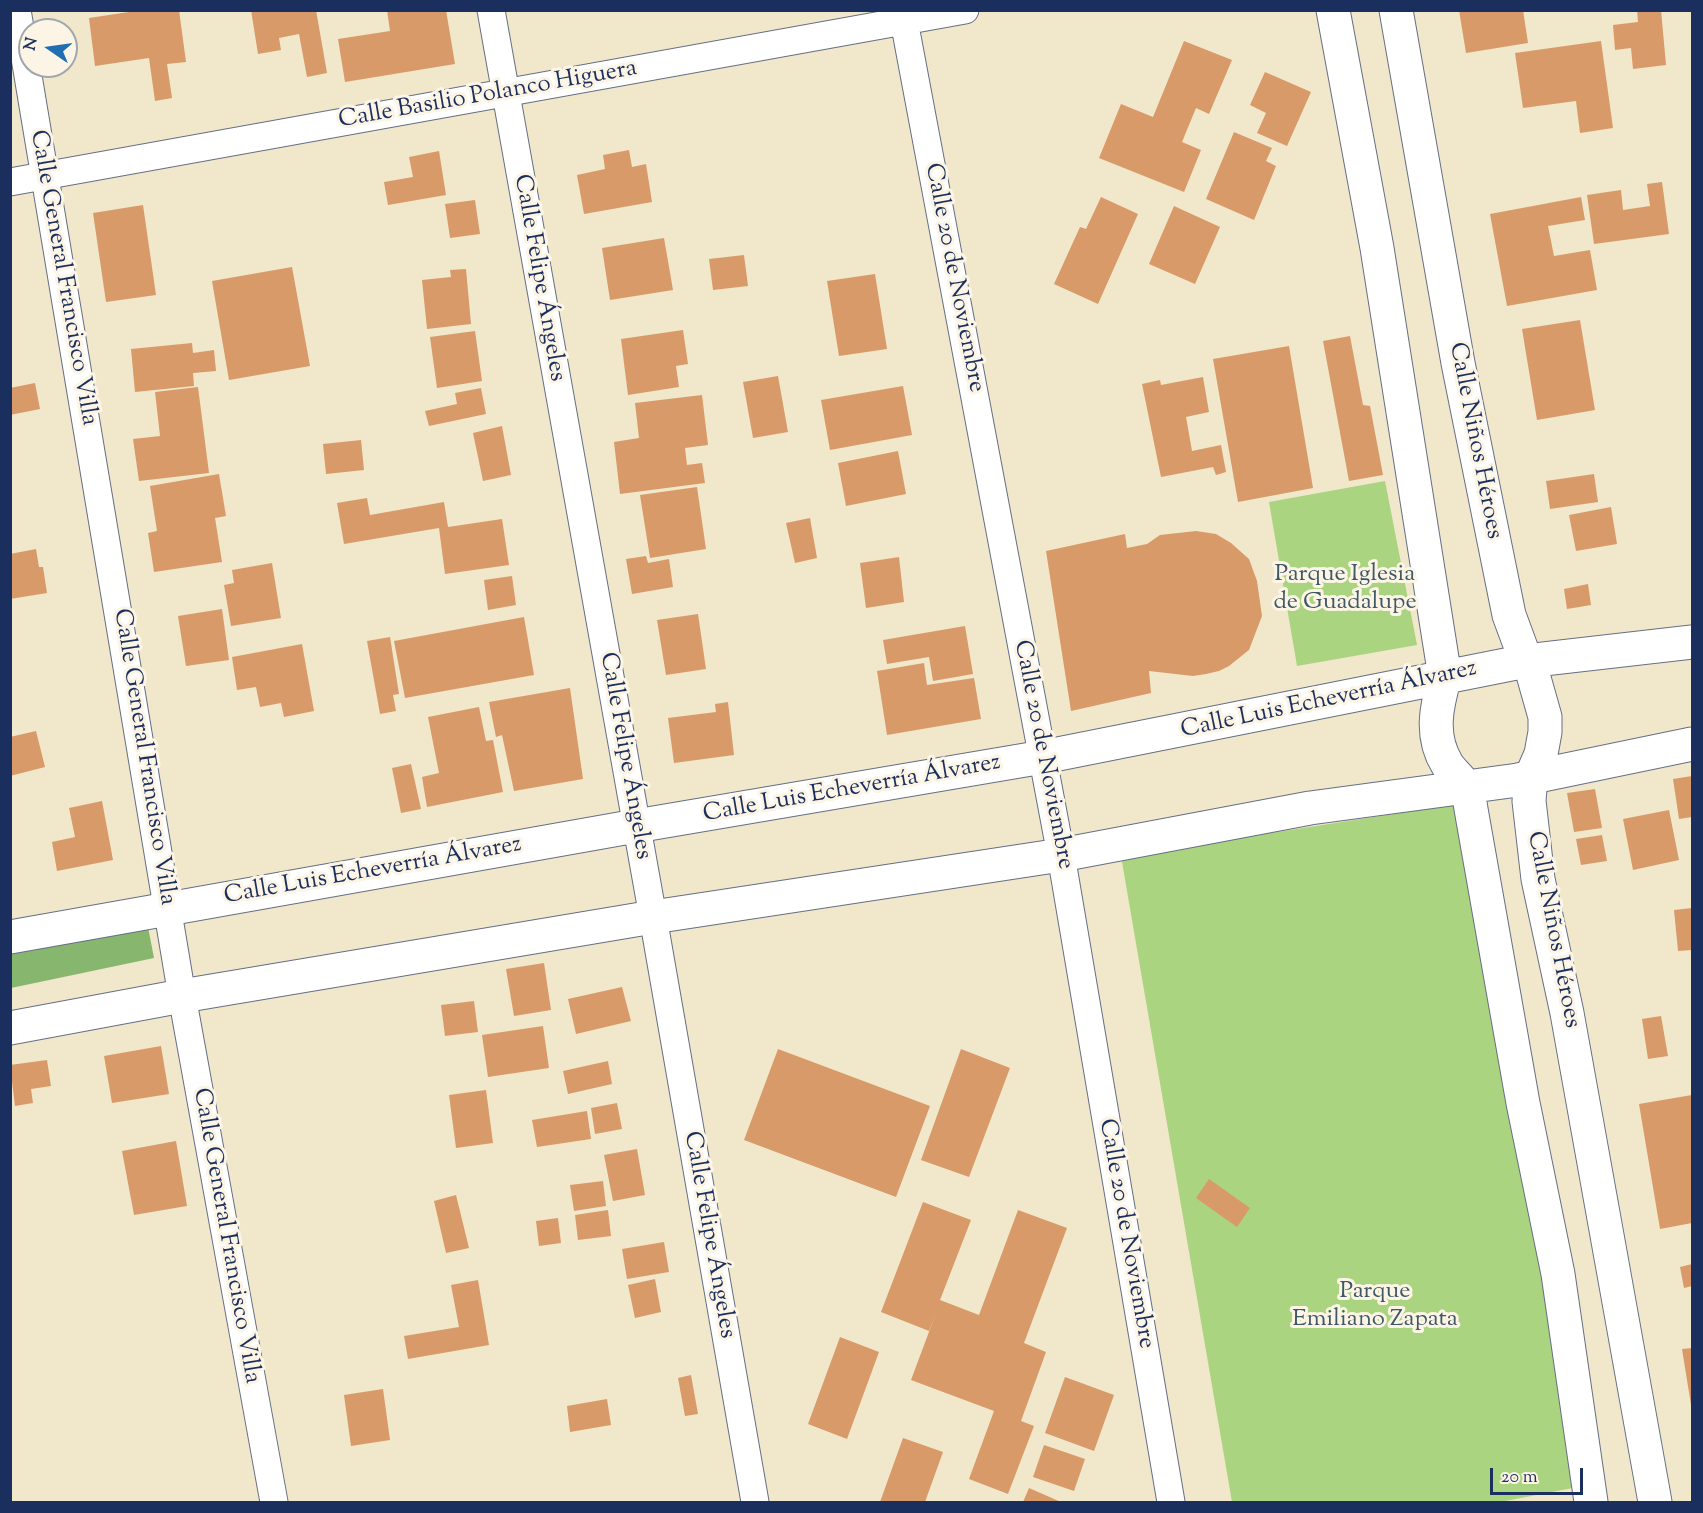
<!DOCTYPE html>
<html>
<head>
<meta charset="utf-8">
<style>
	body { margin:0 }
	#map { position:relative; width:1703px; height:1513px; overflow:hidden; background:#f1e7ca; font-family:"Sorts Mill Goudy",serif }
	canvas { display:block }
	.frame { position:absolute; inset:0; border:12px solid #1b2f5e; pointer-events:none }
	.north { position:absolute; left:18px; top:18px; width:60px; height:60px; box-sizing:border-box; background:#fcf5e5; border:2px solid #a2a6af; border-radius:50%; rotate:283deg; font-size:16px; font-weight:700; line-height:24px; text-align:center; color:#1b2f5e }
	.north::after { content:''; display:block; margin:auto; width:21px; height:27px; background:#1f6fb2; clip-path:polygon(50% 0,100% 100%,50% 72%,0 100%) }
	.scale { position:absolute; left:1490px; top:1468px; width:93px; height:27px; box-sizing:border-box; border:3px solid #1b2f5e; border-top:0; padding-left:8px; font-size:18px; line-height:21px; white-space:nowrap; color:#1b2f5e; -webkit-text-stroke:4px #fcf5e5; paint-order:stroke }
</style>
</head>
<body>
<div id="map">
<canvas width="1703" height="1513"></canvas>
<div class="frame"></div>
<div class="north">N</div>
<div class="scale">20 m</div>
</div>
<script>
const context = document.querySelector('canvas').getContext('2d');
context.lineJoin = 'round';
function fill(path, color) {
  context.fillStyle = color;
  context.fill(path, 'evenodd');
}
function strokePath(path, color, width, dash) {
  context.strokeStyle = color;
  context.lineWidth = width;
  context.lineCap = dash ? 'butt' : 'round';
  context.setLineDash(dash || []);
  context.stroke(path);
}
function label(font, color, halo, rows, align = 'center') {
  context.font = font + ' "Sorts Mill Goudy",serif';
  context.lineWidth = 6;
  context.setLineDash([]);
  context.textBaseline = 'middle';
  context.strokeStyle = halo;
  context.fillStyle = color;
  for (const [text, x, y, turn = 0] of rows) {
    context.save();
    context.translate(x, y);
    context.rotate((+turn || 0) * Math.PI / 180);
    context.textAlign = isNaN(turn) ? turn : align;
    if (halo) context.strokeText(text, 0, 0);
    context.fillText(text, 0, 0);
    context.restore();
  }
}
const green = new Path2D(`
	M1385 481 1417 645 1297 666 1269 502Z
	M1465 803 1583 1486 1500 1502H1232L1121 856Z`);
const forest = new Path2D(`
	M147 922 154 958 11 988V949Z`);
const building = new Path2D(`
	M142 10H179L186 62 167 64 172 98 155 101 149 58 95 66 89 18Z
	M251 10H316L327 73 307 77 299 34 279 38 281 50 258 54Z
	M387 10H446L455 64 345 82 338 39 390 31Z
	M1459 10H1523L1528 43 1466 53Z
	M1637 10H1661L1666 65 1633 69 1631 48 1615 50 1613 25 1638 22Z
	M1184 41 1232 60 1209 114 1196 108 1182 142 1201 150 1184 192 1099 158 1121 104 1153 117Z
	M1601 41 1613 128 1580 133 1576 101 1523 108 1515 53Z
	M1265 72 1311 92 1287 146 1257 133 1266 113 1250 105Z
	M1234 132 1272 148 1266 161 1276 166 1254 220 1206 199Z
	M629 150 632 167 646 164 652 202 584 214 577 175 605 169 603 155Z
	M439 151 446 195 388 205 384 182 413 177 409 157Z
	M1662 182 1669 234 1594 244 1587 195 1621 190 1623 210 1650 206 1647 184Z
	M1101 197 1138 214 1098 304 1054 284 1080 227 1086 229Z
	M1581 197 1585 220 1548 226 1554 256 1590 250 1597 290 1507 306 1490 214Z
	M475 200 480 234 450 238 445 204Z
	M143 205 156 295 106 302 93 213Z
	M1174 206 1220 227 1195 284 1149 264Z
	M664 238 673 290 610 300 602 248Z
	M744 255 748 286 713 290 709 259Z
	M292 267 310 366 229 380 212 281Z
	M466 269 471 324 427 329 422 280 451 277 450 270Z
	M875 274 887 349 839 356 827 281Z
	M1580 320 1595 410 1537 420 1522 329Z
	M683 330 688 364 676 366 679 387 628 395 621 339Z
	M475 331 482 381 437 388 430 337Z
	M1350 336 1363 405 1370 406 1383 475 1349 481 1323 341Z
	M192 343 193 353 214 350 216 371 193 373 194 386 135 392 131 349Z
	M1289 346 1313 488 1238 502 1213 359Z
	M778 376 788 432 753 438 743 382Z
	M1203 377 1209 412 1186 417 1192 451 1221 445 1226 472 1216 475 1213 467 1161 477 1142 384 1160 380 1161 385Z
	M35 383 40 409 10 415V388Z
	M903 386 912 435 830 450 821 400Z
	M198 387 209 473 139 481 133 439 160 436 155 392Z
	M481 388 486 414 429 426 425 411 457 404 455 393Z
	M702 395 708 445 685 448 687 465 702 463 705 483 620 494 614 442 639 438 635 403Z
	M502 426 511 475 483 481 473 433Z
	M361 440 364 470 326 474 323 444Z
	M898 451 906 494 846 506 838 463Z
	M219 474 226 516 215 518 222 562 154 572 148 533 157 531 150 486Z
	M1594 474 1598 502 1550 509 1546 481Z
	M697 487 706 549 650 558 640 495Z
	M367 498 370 515 444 502 448 527 502 519 509 565 445 574 439 528 344 544 337 503Z
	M1611 507 1617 544 1576 551 1569 515Z
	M810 518 817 558 795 563 786 523Z
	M1196 531 1216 534 1231 543 1249 559 1257 581 1262 616 1249 650 1229 666 1219 671 1206 674 1193 676 1149 671 1151 693 1071 711 1046 551 1125 534 1127 548 1147 544 1160 535Z
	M36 549 39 567H43L47 593 10 599V554Z
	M646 556 648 563 669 559 673 587 632 594 626 559Z
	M899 557 904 602 866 608 860 563Z
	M272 563 281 618 231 626 224 585 234 583 232 570Z
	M512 576 516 605 488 610 484 580Z
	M1588 584 1591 605 1567 609 1564 589Z
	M222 609 229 660 186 666 178 616Z
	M698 614 706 669 666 675 657 620Z
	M524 617 534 675 405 698 394 641Z
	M965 626 973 674 933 681 929 657 887 664 883 640Z
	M390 637 399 694 393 695 396 711 380 714 367 641Z
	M302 644 314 711 284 717 281 703 260 707 256 687 237 690 232 657Z
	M924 663 927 685 974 678 981 719 887 735 877 671Z
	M570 688 583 779 514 791 502 735 496 737 489 702Z
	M728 702 734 755 674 763 668 718 716 712 715 704Z
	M479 707 486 741 493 740 503 792 427 807 422 777 439 773 428 717Z
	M36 731 45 767 10 776V737Z
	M411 764 421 809 401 813 392 768Z
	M1692 776V817L1679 819 1673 779Z
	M1595 789 1602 828 1574 832 1567 793Z
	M102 801 113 860 57 871 52 842 75 837 69 808Z
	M1669 810 1679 860 1633 870 1623 819Z
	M1602 835 1607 861 1581 865 1576 839Z
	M1692 908V950L1678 951 1674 910Z
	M544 963 551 1010 514 1016 506 969Z
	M622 987 631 1021 576 1034 568 999Z
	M474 1001 478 1032 445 1036 441 1005Z
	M1661 1016 1668 1056 1648 1059 1642 1019Z
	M543 1026 549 1068 488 1077 482 1035Z
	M161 1046 169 1094 112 1103 104 1056Z
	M778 1049 930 1106 896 1197 744 1140Z
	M961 1049 1010 1068 969 1177 921 1160Z
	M47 1060 51 1086 31 1089 33 1103 15 1106 10 1065Z
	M608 1061 612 1084 568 1094 563 1071Z
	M486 1090 493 1143 456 1148 449 1095Z
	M1692 1095V1223L1660 1229 1639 1104Z
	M617 1103 622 1129 595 1134 591 1108Z
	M587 1111 591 1139 537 1147 532 1120Z
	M176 1141 187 1206 134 1215 122 1151Z
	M637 1149 645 1195 613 1201 604 1155Z
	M1209 1179 1250 1208 1237 1227 1196 1198Z
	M603 1181 606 1206 574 1211 570 1185Z
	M456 1195 469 1248 446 1253 434 1201Z
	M923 1202 971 1220 940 1300 979 1315 1018 1210 1067 1228 1024 1343 1046 1352 1021 1421 1034 1426 1008 1494 969 1479 994 1411 911 1380 936 1313 929 1331 881 1312Z
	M608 1210 611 1236 578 1240 575 1215Z
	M558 1218 561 1243 539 1246 536 1221Z
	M664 1242 669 1272 627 1279 622 1249Z
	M1692 1264V1286L1684 1288 1680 1267Z
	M655 1279 661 1312 635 1318 628 1285Z
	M478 1280 489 1345 408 1359 404 1336 459 1327 451 1285Z
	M840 1337 879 1352 847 1439 808 1424Z
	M1692 1348V1405H1691L1682 1349Z
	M691 1375 698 1414 685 1416 678 1378Z
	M1065 1377 1114 1395 1094 1451 1045 1433Z
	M383 1389 390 1440 351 1446 344 1395Z
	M607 1399 611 1425 570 1432 567 1406Z
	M903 1438 943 1452 925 1502H880Z
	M1044 1445 1085 1459 1074 1491 1033 1477Z
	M1029 1488 1061 1502H1023Z`);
const street = new Path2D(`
	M17 10 182 996 274 1502
	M491 10 653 917 755 1502
	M902 10 1061 855 1171 1502
	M10 182 965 10`);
const secondary = new Path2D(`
	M1333 10 1377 248 1445 677C1436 707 1430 736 1447 764 1452 772 1460 778 1465 786 1469 793 1470 802 1471 809L1523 1103 1558 1274 1591 1502
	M1396 10 1458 363 1509 615 1526 661 1532 671 1545 717V732L1541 754 1531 777 1529 801 1538 879 1567 1013 1655 1502
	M10 937 636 826 1043 757 1526 661 1692 642
	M10 1028 182 996 653 917 1061 855 1310 808 1518 780 1692 744`);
const streetNames = [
	["Calle Basilio Polanco Higuera",488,96,-10],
	["Calle General Francisco Villa",62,278,80],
	["Calle Felipe Ángeles",538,278,80],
	["Calle 20 de Noviembre",953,278,79],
	["Calle Niños Héroes",1474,441,79],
	["Calle Luis Echeverría Álvarez",1329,701,-12],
	["Calle 20 de Noviembre",1042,755,79],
	["Calle Felipe Ángeles",624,756,80],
	["Calle General Francisco Villa",143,757,81],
	["Calle Luis Echeverría Álvarez",852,790,-10],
	["Calle Luis Echeverría Álvarez",373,872,-10],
	["Calle Niños Héroes",1552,930,79],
	["Calle 20 de Noviembre",1125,1234,80],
	["Calle Felipe Ángeles",708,1235,80],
	["Calle General Francisco Villa",225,1236,80]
];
const parkNames = [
	["Parque Iglesia",1345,576],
	["de Guadalupe",1345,604],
	["Parque",1375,1293],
	["Emiliano Zapata",1375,1321]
];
fill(green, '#aad480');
fill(forest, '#87b66e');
fill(building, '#d99a69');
strokePath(street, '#666f84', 29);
strokePath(secondary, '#666f84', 35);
strokePath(street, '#fff', 27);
strokePath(secondary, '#fff', 33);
label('24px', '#1b2f5e', '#fcf5e5', streetNames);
label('24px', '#3f5866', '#fcf5e5', parkNames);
</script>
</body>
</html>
